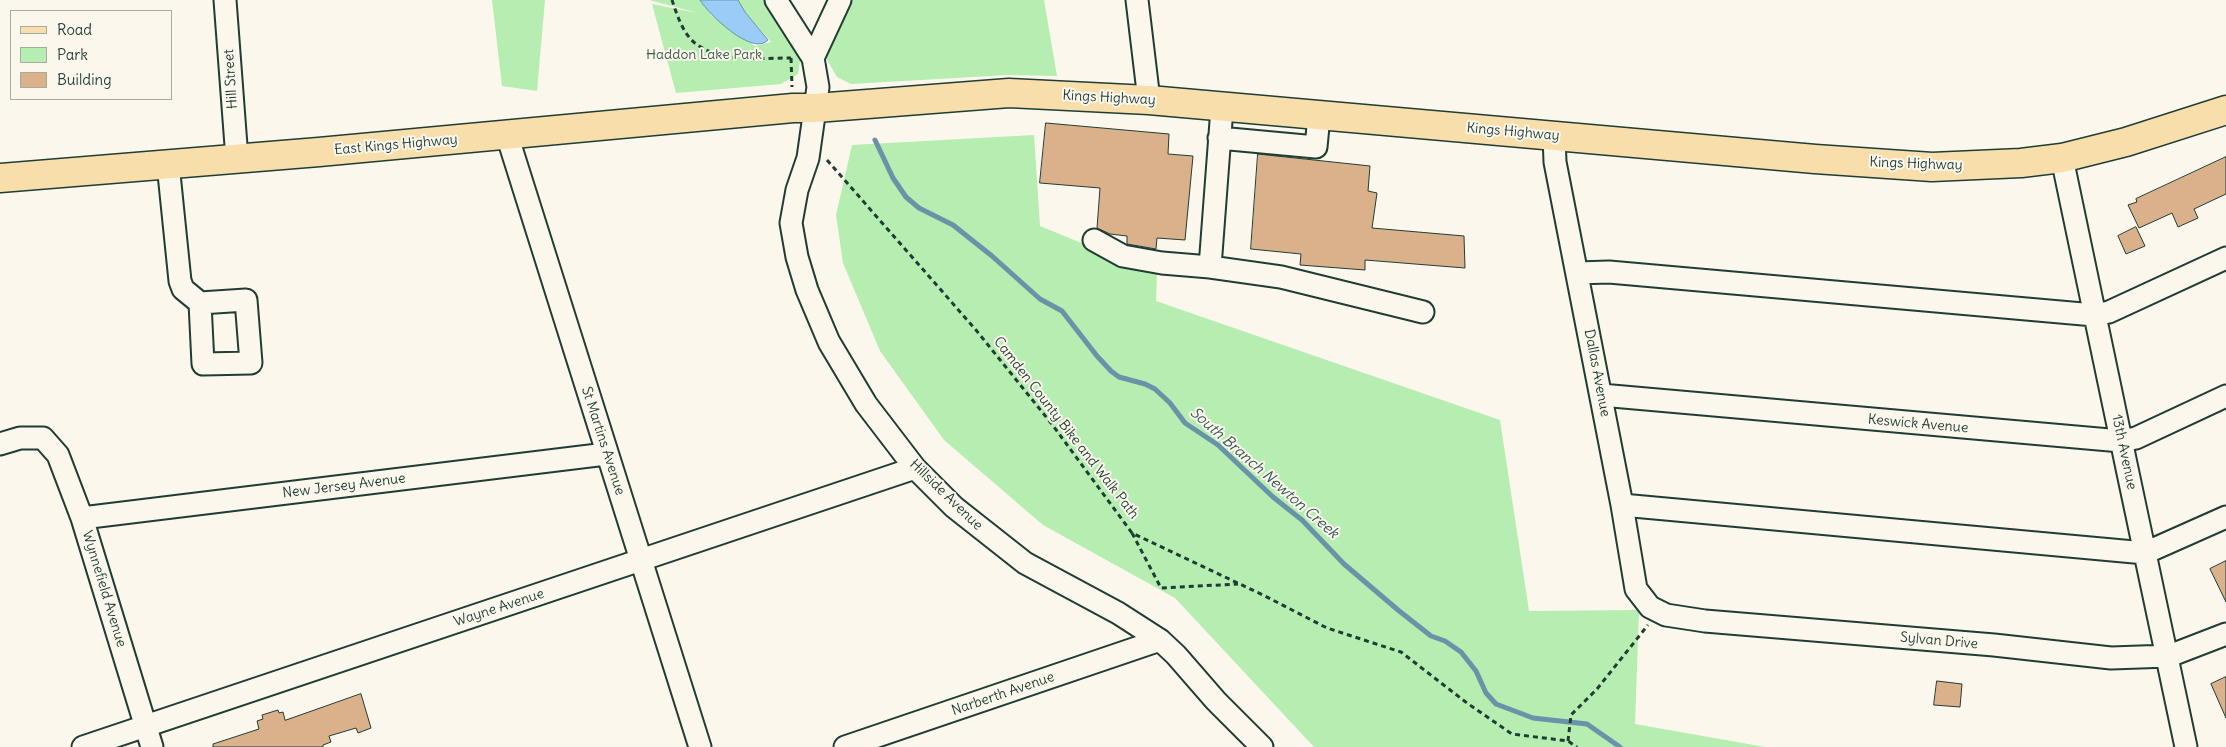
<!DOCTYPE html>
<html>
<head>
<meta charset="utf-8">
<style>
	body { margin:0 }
	#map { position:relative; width:2226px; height:747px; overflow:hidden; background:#fbf7ec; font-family:Delius,sans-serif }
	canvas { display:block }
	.legend { position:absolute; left:10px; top:10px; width:162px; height:90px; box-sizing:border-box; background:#fbf7ec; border:1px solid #a3ada2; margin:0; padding:6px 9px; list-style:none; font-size:15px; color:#1f3d34 }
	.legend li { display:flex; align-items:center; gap:10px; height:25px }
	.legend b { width:25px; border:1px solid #a3ada2 }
</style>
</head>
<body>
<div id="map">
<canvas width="2226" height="747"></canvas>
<ul class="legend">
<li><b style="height:6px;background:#f8deab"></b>Road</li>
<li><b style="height:14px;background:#b6edb0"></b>Park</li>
<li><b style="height:14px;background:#dab18b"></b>Building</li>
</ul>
</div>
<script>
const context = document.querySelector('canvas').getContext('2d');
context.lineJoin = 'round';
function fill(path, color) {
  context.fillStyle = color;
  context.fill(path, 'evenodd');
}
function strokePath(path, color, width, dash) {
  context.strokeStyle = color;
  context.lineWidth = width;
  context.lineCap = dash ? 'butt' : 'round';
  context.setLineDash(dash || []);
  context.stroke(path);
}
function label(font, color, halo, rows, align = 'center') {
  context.font = font + ' Delius,sans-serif';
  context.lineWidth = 4;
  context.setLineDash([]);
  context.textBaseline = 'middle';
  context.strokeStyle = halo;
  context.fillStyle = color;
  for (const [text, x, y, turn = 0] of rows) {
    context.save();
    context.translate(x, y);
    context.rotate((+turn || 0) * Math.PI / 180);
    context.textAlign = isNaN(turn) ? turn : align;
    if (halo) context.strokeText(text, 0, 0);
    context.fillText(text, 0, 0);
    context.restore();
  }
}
const green = new Path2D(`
	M492 0H545L537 91 502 86Z
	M649 0H700L712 16 755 46 771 42 745 12 738 0H771L801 54 798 74 781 84 676 93 652 4 698 13Z
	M846 0H1044L1057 76 1007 75 851 84 837 77 826 58Z
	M1034 135 1040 226 1157 274 1156 301 1500 420 1529 611 1639 610 1635 724 1765 747H1314L1175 598 1043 525 944 440 880 351 843 263 836 215 852 145Z`);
const water = new Path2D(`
	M700 0H738L745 12 768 40C753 57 708 14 700 0Z`);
const stream = new Path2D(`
	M875 140 893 178 906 197 919 208 953 225 992 256 1040 299 1062 311 1097 356 1111 371 1119 377 1145 384 1155 389 1170 403 1185 423 1218 445 1273 497 1302 520 1344 564 1398 610 1431 636 1445 641 1461 652 1476 671 1486 693 1496 704 1533 718 1587 724 1620 747`);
const building = new Path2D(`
	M1046 123 1169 134 1168 154 1193 156 1185 240 1157 238 1156 249 1127 244V236L1110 234 1097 228 1100 188 1040 183Z
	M1258 154 1370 166 1368 191 1377 193 1372 228 1464 236 1465 268 1365 260V270L1300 265 1301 254 1251 249Z
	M2226 157V194L2194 209 2198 218 2178 227 2172 213 2139 228 2128 205 2137 202 2136 199Z
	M2136 227 2145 246 2126 254 2118 236Z
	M2226 561V602L2210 569Z
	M2226 677V718L2211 684Z
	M1937 681 1962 684 1960 707 1934 705Z
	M361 694 371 728 358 733 356 728 329 736 331 742 323 745V747H213V744L259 729 257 721 263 719 262 715 278 710 279 713 283 712 285 720Z`);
const path = new Path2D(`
	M672 0C677 15 683 34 696 44 722 63 760 58 791 58
	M791 58 792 87
	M827 160 976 330 1051 423 1132 533 1263 595 1327 628 1401 652 1467 703 1512 734 1568 741 1577 747
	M1132 533 1161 588 1238 584
	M1568 741 1571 715 1597 689 1648 625`);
const minor = new Path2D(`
	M225 0 237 159
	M776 0 813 58 818 87 808 158 797 190 791 223 797 257 807 290 829 342 866 404 915 468 954 507 1025 563 1118 613 1160 640 1176 655 1216 701 1262 747
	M1137 0 1149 100
	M813 58 840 0
	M1222 108 1210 267 1281 277 1423 312
	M507 135 700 747
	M1554 135 1555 162 1622 505 1636 589 1650 607 1666 615 1705 621 1994 645 2111 658 2169 656 2226 634
	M1219 138 1316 147 1319 116
	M2062 158C2102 354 2145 551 2186 747
	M168 164 180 281 183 289 200 303 246 300 251 363 203 364 200 303
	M1094 240 1123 256 1162 263 1210 267
	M1577 273 1609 272 2094 315 2109 312 2226 258
	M1601 395 2121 441 2136 438 2226 396
	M0 444 20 438H43L58 455 82 518 152 747
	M1622 505 2145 553 2226 517
	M82 518 606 454
	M83 747 915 468
	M845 747 1160 640`);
const major = new Path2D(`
	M0 178 319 152 793 108H816L1009 93 1149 100 1815 159 1932 167 2021 163 2062 158 2126 142 2226 110`);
const parkNames = [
	["Haddon Lake Park",704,55]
];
const streetNames = [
	["Hill Street",231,79,-94],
	["Kings Highway",1109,98,3],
	["Kings Highway",1513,132,5],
	["East Kings Highway",396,145,-5],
	["Kings Highway",1916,164,2],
	["Dallas Avenue",1597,373,79],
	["Keswick Avenue",1918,424,5],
	["Camden County Bike and Walk Path",1066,428,52],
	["St Martins Avenue",603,441,72],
	["13th Avenue",2124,452,78],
	["New Jersey Avenue",344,486,-7],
	["Hillside Avenue",946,495,44],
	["Wynnefield Avenue",104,589,73],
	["Wayne Avenue",499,608,-18],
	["Sylvan Drive",1939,641,5],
	["Narberth Avenue",1003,694,-19]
];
const waterNames = [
	["South Branch Newton Creek",1264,473,41]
];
fill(green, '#b6edb0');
fill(water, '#9bccf7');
strokePath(water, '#6993a9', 1);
strokePath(stream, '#6993a9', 5);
fill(building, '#dab18b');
strokePath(building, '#1f3d34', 1);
strokePath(minor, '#1f3d34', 25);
strokePath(major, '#1f3d34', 31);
strokePath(path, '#1f3d34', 3, [5, 4]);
strokePath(minor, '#fbf7ec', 21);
strokePath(major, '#f8deab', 28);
label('14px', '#3d604d', '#fbf7ec', parkNames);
label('14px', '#1f3d34', '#fbf7ec', streetNames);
label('italic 15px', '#385a5b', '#fbf7ec', waterNames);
</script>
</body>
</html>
